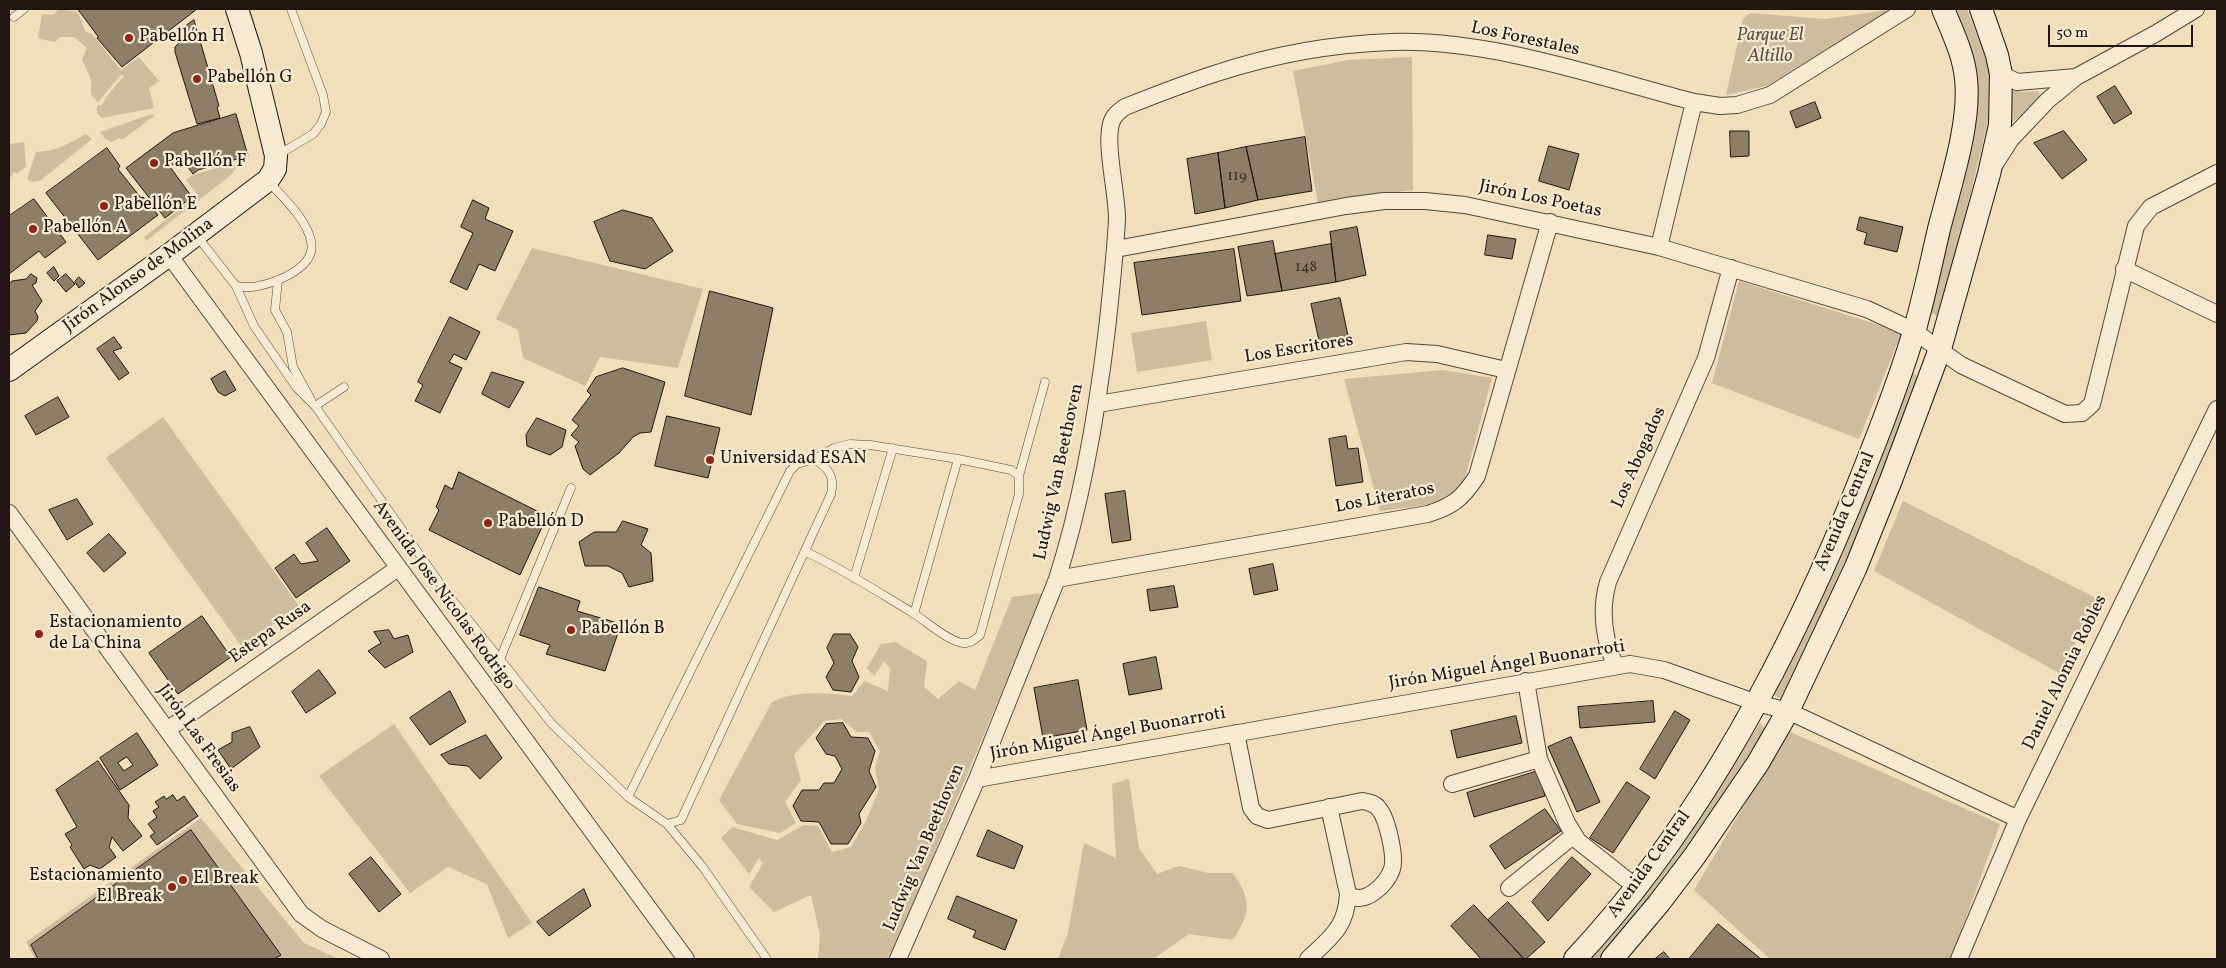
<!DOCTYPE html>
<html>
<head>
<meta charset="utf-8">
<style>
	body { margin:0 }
	#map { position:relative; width:2226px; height:968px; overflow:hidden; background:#f1deba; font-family:Vollkorn,serif }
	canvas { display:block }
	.frame { position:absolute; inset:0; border:10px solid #201510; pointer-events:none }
	.scale { position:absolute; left:2048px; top:25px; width:145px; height:22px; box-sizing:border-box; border:2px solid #201510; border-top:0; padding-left:6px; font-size:15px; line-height:18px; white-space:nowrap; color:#201510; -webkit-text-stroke:4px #f6ead2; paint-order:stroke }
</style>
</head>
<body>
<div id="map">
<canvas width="2226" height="968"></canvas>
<div class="frame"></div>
<div class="scale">50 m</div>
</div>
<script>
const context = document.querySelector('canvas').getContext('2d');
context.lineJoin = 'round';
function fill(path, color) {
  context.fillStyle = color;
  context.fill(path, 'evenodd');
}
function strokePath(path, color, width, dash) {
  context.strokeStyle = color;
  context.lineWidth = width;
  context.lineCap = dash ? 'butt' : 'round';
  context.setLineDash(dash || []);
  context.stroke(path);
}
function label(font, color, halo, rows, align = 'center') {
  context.font = font + ' Vollkorn,serif';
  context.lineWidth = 4.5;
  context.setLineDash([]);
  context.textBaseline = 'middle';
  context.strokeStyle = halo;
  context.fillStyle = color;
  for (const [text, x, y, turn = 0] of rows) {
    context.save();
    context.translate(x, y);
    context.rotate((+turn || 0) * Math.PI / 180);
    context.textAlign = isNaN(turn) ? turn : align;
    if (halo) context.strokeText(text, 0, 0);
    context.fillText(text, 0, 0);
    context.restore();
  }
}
const green = new Path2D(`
	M59 9 78 12 85 31 93 35 121 70 139 57 159 81 149 88 154 108 102 118 97 113V106L102 105 107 96 124 76 121 75 98 102C86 92 94 88 90 77 88 71 84 65 82 59L87 48 74 37H60L55 42 38 38 42 14 53 15Z
	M1893 9 1766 86 1726 95 1743 19 1750 13 1826 19Z
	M1953 9H1967L1989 68 1992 87 1991 109 1940 319 1927 309 1975 111Z
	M1412 57 1413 190 1318 203 1293 71 1348 60Z
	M2013 90 2024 92 2038 91 2041 97 2006 128 2010 93Z
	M152 114 154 116 122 140 119 138 111 142 105 139 100 132Z
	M86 134 92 139 41 180 32 182 27 179 36 152C54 152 70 143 86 134Z
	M24 142 26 167 17 173 13 172 12 177 9 176V144Z
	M233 163 237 166 231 175 146 241 144 237 198 195 186 180 193 175Z
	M532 248 703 289 678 368 600 357 585 386 523 358 518 330 496 319Z
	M1739 281 1895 330 1901 334 1859 439 1712 383Z
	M1206 321 1212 360 1137 372 1131 333Z
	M1443 370 1492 378 1463 486 1441 503 1380 511 1344 379Z
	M1909 371 1922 378 1848 564 1783 700 1771 693Z
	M163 417 299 606 242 647 106 458Z
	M1903 501 2096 598 2061 674 1874 571Z
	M1043 593 890 959H818L820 935 811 895 774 912 749 887 763 863 759 858 749 874 721 838 732 827 777 840 804 825 818 826 832 852 851 847 866 821 879 789 875 768 880 751 869 732H857L841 719 824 721 794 755 801 780 785 802 796 823 780 833 737 824 719 800 772 702C797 690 825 693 852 696L864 681 888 691 890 668 884 661 874 676 867 668 881 644 895 642 927 661 924 687 938 699 959 681 975 690 1012 597Z
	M1760 723 1766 730 1764 741 1635 922 1600 959H1583L1673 859Z
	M394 724 532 923 508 938 487 884 448 867 410 893 319 776Z
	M1788 731 2000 824 1951 959H1770L1694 890Z
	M1129 779 1139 848 1157 874 1179 866 1208 873H1233C1252 902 1251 911 1233 940L1189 934 1153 959H1058L1068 933 1084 843 1116 858 1112 784Z
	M201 818 304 943 339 959H35L26 942Z`);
const building = new Path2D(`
	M78 9H197L122 67 97 38 98 37Z
	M194 20 219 106 217 107 220 118 197 124 175 52V47L181 41 172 36Z
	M2115 86 2132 113 2114 124 2097 97Z
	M1815 102 1821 118 1796 128 1790 112Z
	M236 114 248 156 198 170 193 174 181 158 170 167 192 197 165 218 126 168 173 133Z
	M1730 131H1749V156L1731 157Z
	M2064 131 2087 160 2062 179 2034 143Z
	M1305 137 1312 191 1258 200 1246 147Z
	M1549 146 1579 154 1569 190 1539 181Z
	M1246 147 1258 200 1225 208 1218 153Z
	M107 148 120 166 118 169 141 198 143 197 158 215 98 260 46 193Z
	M1218 153 1225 208 1195 214 1187 159Z
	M34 199 66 242 45 258 39 251 9 274V216Z
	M473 200 489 208 485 219 513 231 495 271 479 264 467 290 450 282 473 233 461 227Z
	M623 210 652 218 673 251 645 269 610 261 594 222Z
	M1860 217 1903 227 1897 252 1864 244 1867 233 1857 230Z
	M1357 227 1366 275 1336 282 1330 232Z
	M1488 235 1516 239 1512 259 1485 255Z
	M1273 241 1282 291 1247 296 1238 247Z
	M1331 244 1336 282 1282 291 1275 254Z
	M1234 249 1241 301 1142 315 1134 263Z
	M54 267 59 276 54 281 47 273Z
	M31 274 37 278 36 283 32 285 42 301 35 311 38 317 37 321 26 333 9 335V284L12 281 26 279Z
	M66 274 75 284 66 292 57 281Z
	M79 277 85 283 79 288 75 282Z
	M710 291 773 308 751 415 685 396Z
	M1340 298 1350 345 1321 350 1311 304Z
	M450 317 480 332 466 360 454 354 449 362 462 368 440 413 415 401 423 385 418 382Z
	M114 337 122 348 113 351 129 373 119 380 97 349Z
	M623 368 665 382 651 432 640 433 633 437 619 453 590 475 583 469 575 446 579 442 571 435 579 426 572 420 591 395 587 391 596 377Z
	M225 371 236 390 225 396 218 392 211 379Z
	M492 372 524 382 509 408 482 394Z
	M58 397 69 417 36 435 25 416Z
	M667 416 720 428 708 478 655 466Z
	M537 418 566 430 562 447 550 455 527 446 526 435Z
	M1346 436 1348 449 1358 448 1363 482 1336 486 1329 439Z
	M459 472 547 516 520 575 429 530 439 510 436 507 445 485 452 489Z
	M1125 491 1131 540 1112 543 1105 494Z
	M77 499 93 524 67 540 49 510Z
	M623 521 648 529 641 545 651 553 653 581 629 587 622 573 608 566H585L579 542 594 532H616Z
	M327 528 350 561 296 598 275 568 294 554 301 564 318 561 306 543Z
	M109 534 126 553 104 572 87 553Z
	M1273 564 1278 590 1254 595 1249 569Z
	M1174 586 1178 607 1150 611 1147 590Z
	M539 587 580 601 577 611 621 624 605 671 546 654 550 645 520 635Z
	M202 616 231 657 178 694 149 653Z
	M389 630 394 639 408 635 413 652 385 668 368 651 381 643 374 632Z
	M834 634H850L858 647 852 661 859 677 851 692 833 690 826 677 834 663 827 648Z
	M1156 657 1162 689 1129 695 1123 664Z
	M319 670 336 693 306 713 292 692Z
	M1078 680 1087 730 1043 738 1034 688Z
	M450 691 466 722 430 745 410 718Z
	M1653 701 1655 722 1580 728 1578 707Z
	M1675 711 1690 720 1655 779 1640 769Z
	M1516 716 1522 743 1457 758 1451 731Z
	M843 723 851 737 868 738 875 751 869 771 876 787 859 814 861 823 848 844H831L819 822 801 821 793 806 802 790H819L824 783H834L842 769 835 756 826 754 816 738 826 724Z
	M250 727 260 747 231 769 218 750 232 742V733Z
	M137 733 158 765 120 790 100 758ZM127 757 133 765 124 771 118 763Z
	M486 735 502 758 480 779 468 766 449 764 441 755Z
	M1571 737 1600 802 1577 812 1548 747Z
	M98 761 129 805 128 818 142 836 123 851 112 837 109 847 116 857 100 869 90 865 84 869 70 847 72 845 65 834 77 827 56 790Z
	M1538 771 1545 796 1474 817 1467 793Z
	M1627 782 1650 797 1613 853 1590 838Z
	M173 795 177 801 184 796 198 816 157 845 150 836 155 833 148 824 157 817 153 811 159 807 155 802 164 796 166 799Z
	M1545 809 1561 831 1505 869 1490 846Z
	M191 830 281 955 274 959H38L31 945Z
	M988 830 1023 846 1014 869 977 856Z
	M371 857 401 894 379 912 349 874Z
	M1572 857 1591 874 1548 921 1532 902Z
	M584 889 591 906 549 936 537 922Z
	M957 896 1017 920 1005 950 973 937 976 931 948 919Z
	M1508 902 1545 942 1526 959H1524L1488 920Z
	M1474 905 1524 959H1481L1451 926Z
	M1718 924 1761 959H1689Z
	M1664 952 1670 959H1655Z`);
const lane = new Path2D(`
	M14 17 24 9
	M278 155 313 134 321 124 326 112 323 95 291 9
	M197 236 236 286 254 326 296 387 315 406
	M278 280 275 310 287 332 293 367 311 400
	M236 286C243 287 251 288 258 286 278 282 317 267 311 241 306 218 284 199 269 182
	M344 387 315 406 446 592 552 724 628 797 667 824 702 866 767 959
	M814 459 834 448 850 444 870 445 958 459 1011 470 1019 476
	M806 552C843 569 878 592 913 613 926 621 949 642 963 643 970 644 975 640 980 635L1019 494V476L1045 382
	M854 578 893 448
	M914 614 958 459
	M500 659 571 488
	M628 797 790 471 797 464 814 459C829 468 835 477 831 494L681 820 667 824`);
const street = new Path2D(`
	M2001 74 2017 82 2076 77
	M1995 164 2011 139 2048 100 2076 77 2155 34 2196 9
	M1659 247 1694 102
	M1116 249 1346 206 1384 201H1425L1465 205 1659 247 1867 309 1914 331 1961 365 2065 414 2082 413 2092 404 2136 226 2151 207 2217 173
	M169 255 686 959
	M2124 269 2217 314
	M1098 404 1406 352 1437 354 1506 370
	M9 513 301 914 322 929 381 959
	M1057 579 1428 514C1453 506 1462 499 1477 476L1550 222
	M1615 665C1604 639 1600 610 1608 582L1706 358 1731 268
	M1526 681 1539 759 1567 823 1578 841 1636 887
	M167 730 398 568
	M1236 733 1251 808 1257 816 1268 820 1362 801C1368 802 1375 803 1379 809 1387 818 1396 857 1392 869 1387 885 1363 907 1348 894
	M977 779 1630 664 1664 670 1757 703 1788 711 2018 819
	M1452 784 1539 759
	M1509 888 1574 835
	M898 959 977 779 1057 579C1083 498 1097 413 1107 329 1111 292 1115 256 1117 219 1117 193 1105 146 1111 124 1113 116 1118 112 1125 107 1155 95 1186 83 1217 73 1272 55 1334 44 1391 42 1491 39 1599 77 1694 102L1720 106 1737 105 1770 95 1907 9
	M1308 959C1331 937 1346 928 1348 894L1329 807
	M1959 959 2018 819 2217 409`);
const secondary = new Path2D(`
	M9 370 169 255 268 180 275 169 276 156 251 53 237 9
	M1575 959C1696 830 1783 668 1850 505 1873 448 1896 391 1914 332 1924 298 1931 263 1939 229 1950 185 1971 123 1966 79 1964 55 1952 31 1943 9
	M1612 959 1659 903 1694 857 1758 763 1788 711 1856 567 1891 480 1940 349 1989 174 2000 125 2001 74 1997 55 1981 9`);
const markers = [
	[129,38,5,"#8f2418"],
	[197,79,5,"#8f2418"],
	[154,163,5,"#8f2418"],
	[104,206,5,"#8f2418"],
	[33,229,5,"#8f2418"],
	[710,460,5,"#8f2418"],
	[488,523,5,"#8f2418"],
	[571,630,5,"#8f2418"],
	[39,634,5,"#8f2418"],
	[183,880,5,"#8f2418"],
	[172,887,5,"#8f2418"]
];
const numberNames = [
	["119",1237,177],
	["148",1306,268]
];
const parkNames = [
	["Parque El",1770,37],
	["Altillo",1770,58]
];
const poiNames = [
	["Pabellón H",139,38],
	["Pabellón G",207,79],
	["Pabellón F",164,163],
	["Pabellón E",114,206],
	["Pabellón A",43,229],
	["Universidad ESAN",720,460],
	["Pabellón D",498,523],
	["Estacionamiento",49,624],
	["de La China",49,645],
	["Pabellón B",581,630],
	["Estacionamiento",162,877,"right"],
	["El Break",162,898,"right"],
	["El Break",193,880]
];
const streetNames = [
	["Los Forestales",1525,40,12],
	["Jirón Los Poetas",1540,200,12],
	["Jirón Alonso de Molina",139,276,-36],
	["Los Escritores",1299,350,-9],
	["Los Abogados",1640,458,-66],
	["Ludwig Van Beethoven",1060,472,-78],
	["Los Literatos",1385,499,-11],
	["Avenida Central",1846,512,-67],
	["Avenida Jose Nicolas Rodrigo",443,596,54],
	["Estepa Rusa",271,633,-35],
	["Jirón Miguel Ángel Buonarroti",1507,666,-9],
	["Daniel Alomia Robles",2066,673,-64],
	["Jirón Miguel Ángel Buonarroti",1108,735,-10],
	["Jirón Las Fresias",198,739,54],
	["Ludwig Van Beethoven",925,848,-67],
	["Avenida Central",1650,865,-54]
];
fill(green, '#cdbc9d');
fill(building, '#8d7e68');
strokePath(building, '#201510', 1);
strokePath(lane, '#54473a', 9);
strokePath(street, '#54473a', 18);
strokePath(secondary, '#201510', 24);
strokePath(lane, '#f6ead2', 8);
strokePath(street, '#f6ead2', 16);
strokePath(secondary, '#f6ead2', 22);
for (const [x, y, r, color] of markers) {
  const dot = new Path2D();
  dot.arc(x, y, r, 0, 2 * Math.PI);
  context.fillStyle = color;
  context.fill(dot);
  strokePath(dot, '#f6ead2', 2);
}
label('15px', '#3b2f26', null, numberNames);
label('italic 18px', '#5d4f41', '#f6ead2', parkNames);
label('18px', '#201510', '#f6ead2', poiNames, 'left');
label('18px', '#201510', '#f6ead2', streetNames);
</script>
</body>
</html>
